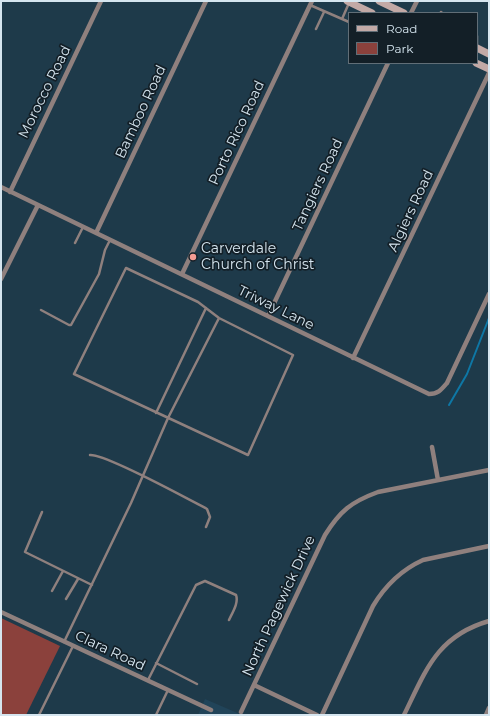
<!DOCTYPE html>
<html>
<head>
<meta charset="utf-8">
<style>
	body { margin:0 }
	#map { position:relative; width:490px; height:716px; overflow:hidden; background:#1e3a4a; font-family:Montserrat,sans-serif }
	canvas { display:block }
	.frame { position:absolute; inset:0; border:2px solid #d5e5ef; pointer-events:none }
	.legend { position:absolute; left:348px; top:12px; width:130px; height:52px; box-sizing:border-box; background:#131f27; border:1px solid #616e77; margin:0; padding:5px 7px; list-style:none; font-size:12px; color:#d5e5ef }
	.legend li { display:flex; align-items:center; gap:8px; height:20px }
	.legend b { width:20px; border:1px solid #616e77 }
</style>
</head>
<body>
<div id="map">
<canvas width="490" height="716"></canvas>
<div class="frame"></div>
<ul class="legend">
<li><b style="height:5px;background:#c2a9a6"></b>Road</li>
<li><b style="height:11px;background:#8b413c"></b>Park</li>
</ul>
</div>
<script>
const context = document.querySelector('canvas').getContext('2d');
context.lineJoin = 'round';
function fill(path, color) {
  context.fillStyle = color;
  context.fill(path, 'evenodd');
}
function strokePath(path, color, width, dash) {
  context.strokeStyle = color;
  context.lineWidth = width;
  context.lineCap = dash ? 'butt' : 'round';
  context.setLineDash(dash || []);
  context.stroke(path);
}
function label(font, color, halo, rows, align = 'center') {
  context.font = font + ' Montserrat,sans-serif';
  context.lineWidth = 3.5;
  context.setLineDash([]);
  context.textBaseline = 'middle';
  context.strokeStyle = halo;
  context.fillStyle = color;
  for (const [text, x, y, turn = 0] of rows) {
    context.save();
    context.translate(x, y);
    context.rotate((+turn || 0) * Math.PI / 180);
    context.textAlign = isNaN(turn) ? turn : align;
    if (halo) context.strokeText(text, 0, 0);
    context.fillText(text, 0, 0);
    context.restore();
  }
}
const built = new Path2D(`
	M205 699 242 715H198Z`);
const green = new Path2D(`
	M1 618 60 646 26 715H1Z`);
const stream = new Path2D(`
	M449 405 467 374 489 318`);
const lane = new Path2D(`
	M310 5 349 22
	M441 12 442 13
	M342 19 349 3
	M316 29 324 12
	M477 36V45
	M75 243 83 227
	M126 268 198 302 219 318 293 355 248 455 74 374Z
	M41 310 69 325H71L99 274 105 250 110 240
	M156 413 206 308
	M90 455C106 454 188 499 207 509L210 517 206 527
	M42 512 25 552 92 585
	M52 591 63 571
	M66 599 78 579
	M64 642 131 503 168 418 219 318
	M156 663 197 684
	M148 680 196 585 205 581 236 595C239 603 232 613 229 620
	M39 715 73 646
	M156 715 168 690`);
const street = new Path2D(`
	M411 13 417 1
	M1 187 429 394C438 394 441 390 447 383L489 294
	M10 192 101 1
	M96 233 206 1
	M182 274 312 1
	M1 279 38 205
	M268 316 388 63
	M353 358 489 73
	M432 447 438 480
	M1 612 211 710
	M254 685 317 715
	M241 712 325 535C340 511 351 502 378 492L489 470
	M322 715 373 606C385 586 401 570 423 560L489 546
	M404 715C426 670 437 636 489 621
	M486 715 489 708`);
const secondary = new Path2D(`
	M347 1 372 13
	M379 1 404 13
	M477 48 489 54
	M476 63 489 69`);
const markers = [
	[193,257,4,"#f59c93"]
];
const streetNames = [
	["Morocco Road",45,92,-64],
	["Bamboo Road",141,112,-65],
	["Porto Rico Road",237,133,-65],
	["Tangiers Road",318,185,-65],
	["Algiers Road",411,211,-65],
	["Triway Lane",276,308,26],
	["North Pagewick Drive",279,606,-65],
	["Clara Road",110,651,25]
];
const poiNames = [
	["Carverdale",201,249],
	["Church of Christ",201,265]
];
fill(built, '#214459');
fill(green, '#8b413c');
strokePath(stream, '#0e77a5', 2);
strokePath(lane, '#8f807e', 2.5);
strokePath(street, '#8f807e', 4.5);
strokePath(secondary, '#c2a9a6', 7);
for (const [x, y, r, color] of markers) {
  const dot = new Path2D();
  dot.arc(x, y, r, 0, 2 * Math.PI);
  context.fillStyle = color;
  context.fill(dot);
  strokePath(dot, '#131f27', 1.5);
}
label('14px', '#d5e5ef', '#131f27', streetNames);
label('14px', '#d5e5ef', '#131f27', poiNames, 'left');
</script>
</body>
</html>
